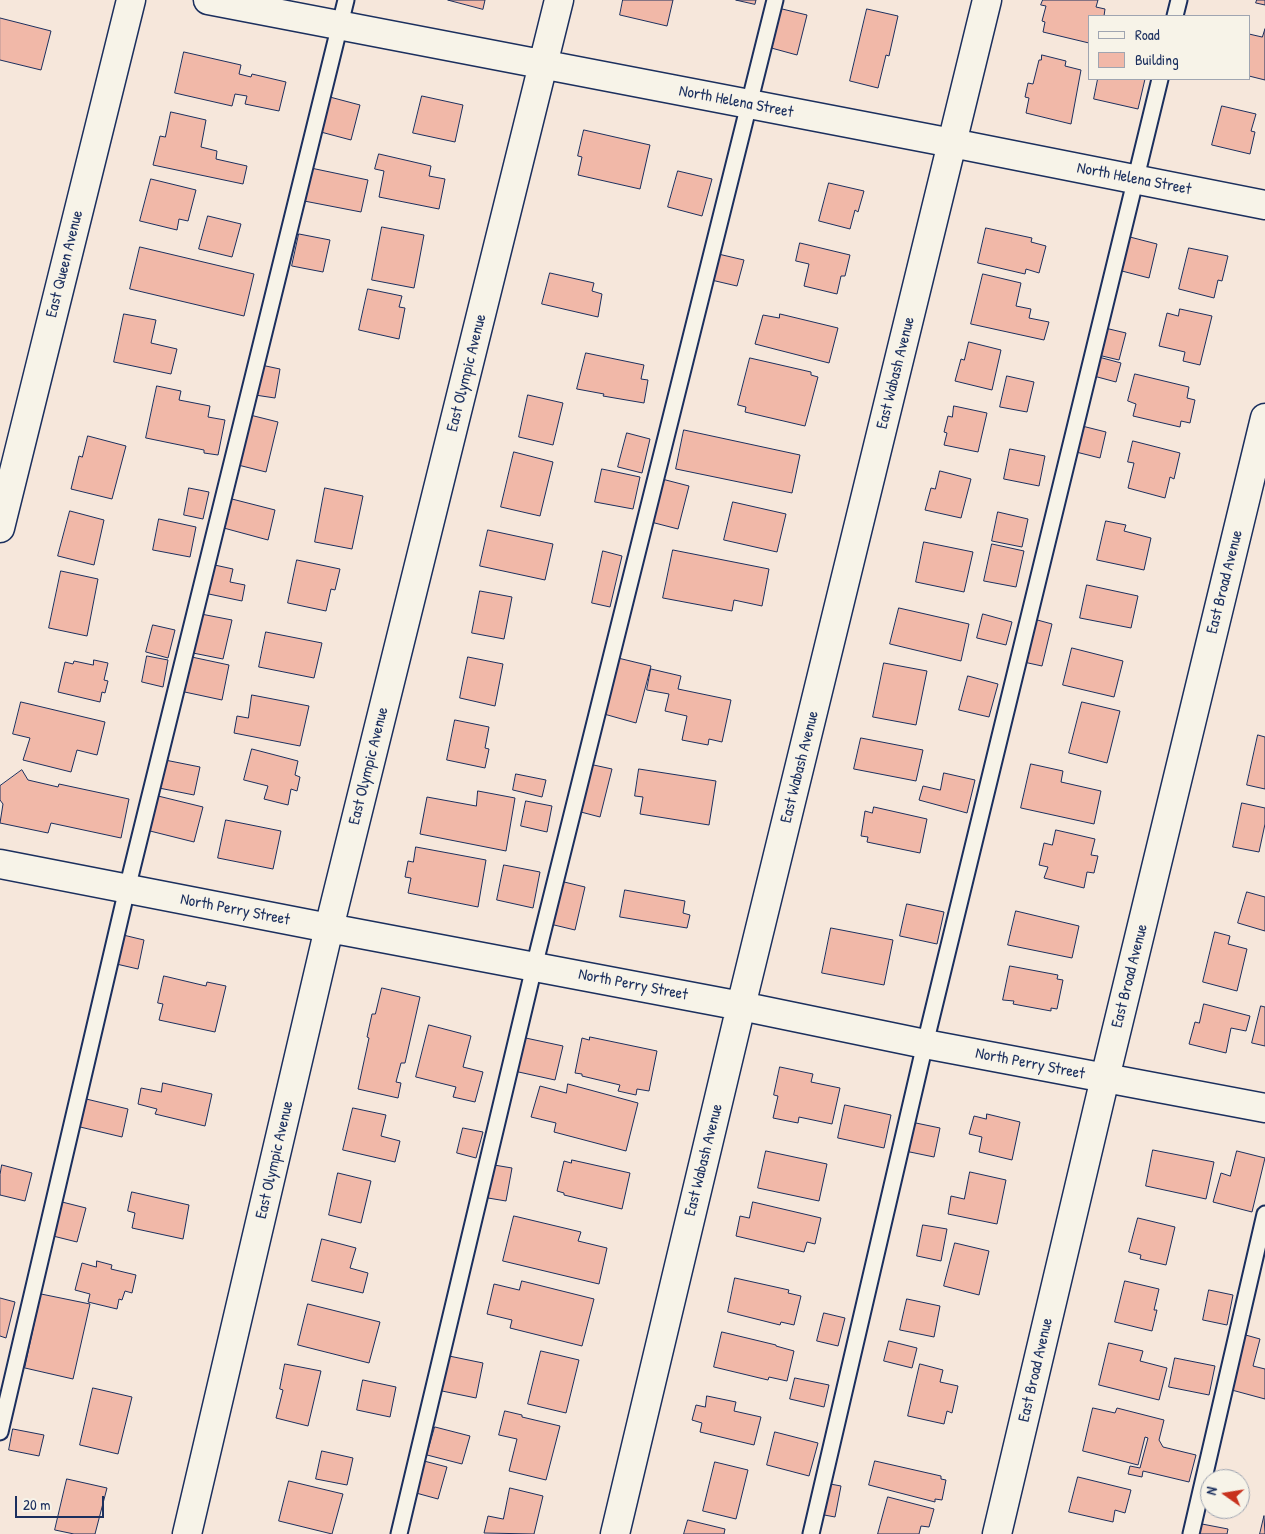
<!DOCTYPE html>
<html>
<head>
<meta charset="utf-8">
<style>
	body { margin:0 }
	#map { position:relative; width:1265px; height:1534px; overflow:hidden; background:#f6e7db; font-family:"Patrick Hand",sans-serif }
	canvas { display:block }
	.legend { position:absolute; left:1088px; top:15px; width:162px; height:65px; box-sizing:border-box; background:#f7f3e8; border:1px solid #9fa5b1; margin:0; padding:6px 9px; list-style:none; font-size:15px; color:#1b2f5e }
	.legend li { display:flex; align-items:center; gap:10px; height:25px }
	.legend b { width:25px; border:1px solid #9fa5b1 }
	.north { position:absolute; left:1200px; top:1469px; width:50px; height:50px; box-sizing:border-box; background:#f7f3e8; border:1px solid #9fa5b1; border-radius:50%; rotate:283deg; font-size:14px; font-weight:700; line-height:20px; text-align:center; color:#1b2f5e }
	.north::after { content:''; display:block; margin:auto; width:18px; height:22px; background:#c8321e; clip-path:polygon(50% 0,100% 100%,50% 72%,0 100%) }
	.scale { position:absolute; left:15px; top:1496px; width:89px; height:22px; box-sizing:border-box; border:2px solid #1b2f5e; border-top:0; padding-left:6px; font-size:15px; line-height:18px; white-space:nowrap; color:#1b2f5e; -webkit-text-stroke:4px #f7f3e8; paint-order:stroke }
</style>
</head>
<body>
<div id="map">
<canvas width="1265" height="1534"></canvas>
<ul class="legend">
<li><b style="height:6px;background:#f7f3e8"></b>Road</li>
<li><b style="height:14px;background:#f1b8a8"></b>Building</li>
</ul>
<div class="north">N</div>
<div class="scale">20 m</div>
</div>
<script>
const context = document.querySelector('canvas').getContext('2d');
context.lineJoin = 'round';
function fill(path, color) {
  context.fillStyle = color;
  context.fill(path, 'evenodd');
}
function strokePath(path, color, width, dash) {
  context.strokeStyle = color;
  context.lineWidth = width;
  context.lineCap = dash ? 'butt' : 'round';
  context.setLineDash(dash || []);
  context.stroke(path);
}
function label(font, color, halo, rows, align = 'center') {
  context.font = font + ' "Patrick Hand",sans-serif';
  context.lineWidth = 4;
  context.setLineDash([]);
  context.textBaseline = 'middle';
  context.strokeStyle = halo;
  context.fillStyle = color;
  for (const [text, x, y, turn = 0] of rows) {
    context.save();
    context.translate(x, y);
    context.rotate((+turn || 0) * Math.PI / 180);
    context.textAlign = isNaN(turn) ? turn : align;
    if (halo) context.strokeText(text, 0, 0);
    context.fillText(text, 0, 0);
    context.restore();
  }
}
const building = new Path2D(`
	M448 0H485L483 9Z
	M623 0H673L667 26 620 15Z
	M736 0H756L755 4Z
	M1043 0H1098L1096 7 1105 9 1104 16H1089V43L1043 32 1045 22 1042 21 1046 6 1041 5Z
	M1257 0H1265V5L1256 3Z
	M774 7 807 15 797 55 764 46Z
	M867 9 898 16 889 56 886 55 878 88 850 81Z
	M0 18 51 31 41 70 0 60Z
	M1265 29V80L1249 76V34L1262 37Z
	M184 52 241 65 239 74 251 77 252 74 286 82 279 111 245 104 247 96 235 94 232 106 175 93Z
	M1042 55 1066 61 1065 66 1081 70 1071 124 1026 113 1029 98 1025 97 1028 83 1033 84 1039 60H1041Z
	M1098 79H1145L1138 109 1094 99Z
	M326 96 360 105 351 140 317 131Z
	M422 96 463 105 455 142 413 133Z
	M1222 106 1256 114 1251 131 1255 132 1250 154 1212 145Z
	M171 112 206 120 201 147 217 151 216 159 247 166 243 184 153 165 160 136 165 137Z
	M584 130 650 145 640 189 578 175 582 157 578 156Z
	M379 154 431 166 429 176 445 179 439 209 379 197 384 171 375 169Z
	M306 167 368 180 361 212 299 200Z
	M678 171 712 179 702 216 668 207Z
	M151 179 196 190 188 221 179 219 177 230 140 221Z
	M829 183 864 191 858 212 855 210 850 229 819 221Z
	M208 216 241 224 232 257 199 249Z
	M382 227 424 235 414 288 372 280Z
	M986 228 1032 238 1031 242 1046 246 1039 273 1026 269 1025 274 978 263Z
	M299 234 330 240 323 272 292 266Z
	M1126 236 1157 244 1149 278 1118 270Z
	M800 243 850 255 845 276H841L837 294 804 286 809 264 796 261Z
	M140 247 254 274 244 316 130 289Z
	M1189 248 1228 256 1222 281 1218 280 1214 298 1179 289Z
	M714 253 744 260 737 286 707 279Z
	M550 273 594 283 592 291 602 294 598 317 542 304Z
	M983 274 1021 283 1016 306 1031 309 1029 318 1049 322 1044 340 971 324Z
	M368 289 402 296 399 307 405 308 399 339 359 330Z
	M1180 309 1212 316 1200 365 1183 361 1185 352 1159 346 1167 313 1178 316Z
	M124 314 156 320 151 343 177 349 171 374 114 362Z
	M780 314 838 328 829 363 755 344 763 315 779 318Z
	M1105 328 1126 333 1119 360 1098 355Z
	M969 342 1001 350 992 390 955 381 961 359 964 360Z
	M586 353 644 365 641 379 648 380 644 403 603 396 604 394 577 389Z
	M1095 356 1121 363 1116 382 1090 375Z
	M750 358 811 372V375L818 377 805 426 745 412 746 407 738 405Z
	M261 365 280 369 275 398 255 395Z
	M1135 374 1189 387 1187 398 1195 400 1190 423 1181 421 1180 427 1133 416 1136 404 1128 401Z
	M1007 376 1034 382 1027 412 1000 407Z
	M157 386 181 391 179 400 210 406 208 417 225 420 218 455 204 453V450L146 438Z
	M528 395 563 403 553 445 519 437Z
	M954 406 987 413 978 452 944 445 947 433 944 432 948 416 952 417Z
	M246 414 278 422 266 472 234 464Z
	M1078 425 1106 432 1100 458 1072 451Z
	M684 430 800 455 792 493 676 469Z
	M627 433 650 439 642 473 618 467Z
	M88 436 126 446 112 499 71 489 79 456 82 457Z
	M1133 441 1180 453 1174 479 1170 477 1165 498 1128 488 1134 463 1128 462Z
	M1010 449 1045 456 1039 486 1004 479Z
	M514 452 553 462 540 516 501 507Z
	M602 469 640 477 633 509 595 502Z
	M940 471 971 479 961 518 925 510 931 488 935 489Z
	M658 478 689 486 678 529 647 521Z
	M189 488 209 492 203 519 184 515Z
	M325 488 363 496 352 549 315 542Z
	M228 498 275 510 268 540 220 527Z
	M733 502 786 514 777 552 724 540Z
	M70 511 104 520 94 565 58 556Z
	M998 512 1028 519 1022 547 992 541Z
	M159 519 196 527 190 557 153 550Z
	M1106 521 1126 525 1124 531 1151 538 1144 570 1097 560Z
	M488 530 553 544 545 580 480 566Z
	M924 542 973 552 964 592 916 582Z
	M992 544 1024 551 1016 587 984 581Z
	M673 550 769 569 762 606 734 600 732 611 663 598Z
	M603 551 622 556 610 607 592 603Z
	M297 560 340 569 335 590 331 589 326 611 288 603Z
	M210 564 233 569 230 582 245 585 242 601 204 593Z
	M61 571 98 579 87 636 49 628Z
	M1087 585 1138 596 1131 628 1080 618Z
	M480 591 512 597 504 639 472 633Z
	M899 608 969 624 961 661 890 644Z
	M201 614 232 620 223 659 193 653Z
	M983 614 1012 622 1006 645 977 638Z
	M1030 618 1052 624 1042 666 1019 661Z
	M153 625 175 630 168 658 146 652Z
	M266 632 322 643 314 678 259 667Z
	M1072 648 1123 661 1114 697 1063 685Z
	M147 656 168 660 163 687 142 682Z
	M187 656 229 665 222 700 180 691Z
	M468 657 503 664 495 706 460 698Z
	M618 658 651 666 636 723 604 714Z
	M94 660 108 663 104 680 108 681 105 693 102 692 100 702 58 692 65 662 73 664 74 661 93 665Z
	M884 663 927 671 916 725 873 717Z
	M651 669 681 676 678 689 731 700 722 742 709 739 708 745 682 740 687 716 665 711 669 694 647 690Z
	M968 676 998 684 989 717 959 710Z
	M252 695 309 706 300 746 234 733 237 716 248 718Z
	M21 702 105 722 97 755 77 750 71 772 23 760 30 738 13 734Z
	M1082 702 1120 711 1107 763 1069 753Z
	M455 720 489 727 485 748 489 749 485 768 447 760Z
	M1258 735 1265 737V789L1247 785Z
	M861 738 923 750 916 781 854 769Z
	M252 749 298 761 295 775 300 777 297 791 291 789 288 805 264 799 268 786 244 780Z
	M165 760 200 767 194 795 159 788Z
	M589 764 612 769 600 817 577 811Z
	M1031 764 1063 771 1061 782 1101 791 1094 824 1021 808Z
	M639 769 716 781 709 825 640 814 643 797 635 796Z
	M22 770 28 780 58 787 59 784 129 799 121 838 51 823 48 833 0 823 3 804 0 800V786Z
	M944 773 975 780 967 813 919 800 923 786 940 790Z
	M516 774 546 780 542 797 513 790Z
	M478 791 515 798 506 851 420 834 427 797 476 806Z
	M154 795 203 807 194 842 146 830Z
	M526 801 552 806 547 832 521 826Z
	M1242 803 1265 808V824L1259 852 1233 847Z
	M874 807 927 819 920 853 867 842 868 837 861 836 865 811 872 813Z
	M226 820 281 831 273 869 218 858Z
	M1056 830 1095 839 1091 855 1098 856 1094 873 1087 872 1084 888 1044 878 1048 867 1039 865 1044 843 1052 845Z
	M416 847 486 860 478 907 408 893 411 878 405 877 408 861 413 862Z
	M504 865 540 872 533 908 497 900Z
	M560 881 585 887 575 930 550 924Z
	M625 890 685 901 683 913 690 915 687 928 620 917Z
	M1247 892 1265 897V931L1238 923Z
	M907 904 944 912 937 944 900 936Z
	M1016 911 1079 926 1072 958 1008 945Z
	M831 928 893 940 884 985 822 973Z
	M1215 932 1230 936 1228 944 1247 949 1237 991 1203 982Z
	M119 934 144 940 138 969 112 963Z
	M1010 966 1058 975 1057 979 1063 980 1057 1009 1051 1008V1011L1013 1004 1014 1001 1003 1000Z
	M164 976 206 986 207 982 226 986 215 1032 159 1020 163 1004 158 1003Z
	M382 988 420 997 405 1063H401L396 1082 401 1083 398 1098 358 1089 369 1038 367 1037 372 1014H375Z
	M1204 1004 1250 1016 1246 1031 1231 1028 1226 1053 1189 1044 1195 1022 1199 1023Z
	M1261 1006 1265 1007V1046L1252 1043Z
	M429 1025 471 1036 463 1067 483 1072 475 1102 453 1097 456 1087 416 1077Z
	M521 1037 563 1046 555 1080 514 1071Z
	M590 1037 657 1051 649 1091 637 1089 636 1095 618 1091 620 1085 582 1076V1074L575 1073 582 1038 589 1040Z
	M780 1067 813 1074 811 1082 840 1088 832 1124 799 1117 798 1123 773 1118 778 1096 774 1095Z
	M163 1083 212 1094 205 1126 155 1114 157 1109 138 1104 141 1088 161 1092Z
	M568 1084 638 1103 626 1151 554 1132 556 1123 531 1117 540 1086 566 1093Z
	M82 1098 128 1109 122 1137 76 1126Z
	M845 1105 891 1115 884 1148 838 1138Z
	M353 1108 386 1115 381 1136 400 1141 395 1162 343 1150Z
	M987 1114 1020 1122 1012 1160 979 1152 982 1137 969 1134 974 1116 986 1119Z
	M911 1122 940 1128 934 1157 905 1151Z
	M463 1128 483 1132 476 1158 457 1153Z
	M1153 1150 1214 1162 1206 1199 1146 1186Z
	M766 1151 827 1164 819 1201 758 1188Z
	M1237 1151 1265 1158 1252 1212 1213 1202 1221 1173 1230 1176Z
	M572 1160 630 1173 622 1209 564 1195V1193L557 1191 564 1161 571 1163Z
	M2 1165 32 1173 25 1201 0 1195V1175Z
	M494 1165 512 1168 506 1201 488 1198Z
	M970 1172 1006 1180 997 1224 948 1214 951 1196 964 1199Z
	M338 1173 371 1181 361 1223 329 1215Z
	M132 1192 189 1205 183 1239 132 1228 135 1213 128 1211Z
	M58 1201 86 1208 77 1242 49 1235Z
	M753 1202 821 1218 815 1244 807 1242 804 1252 736 1236 740 1216 749 1218Z
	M514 1216 581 1232 578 1241 607 1248 599 1284 503 1261Z
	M1138 1218 1175 1227 1166 1265 1140 1259 1141 1255 1129 1252Z
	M923 1225 947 1229 941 1261 917 1256Z
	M322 1239 356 1248 350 1268 368 1273 363 1293 312 1281Z
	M955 1243 989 1251 979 1295 944 1286Z
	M97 1261 112 1265 111 1269 136 1275 132 1293 125 1291 122 1300 119 1299 117 1309 88 1302 90 1294 75 1290 82 1263 96 1267Z
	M735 1278 789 1290 788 1293 801 1296 794 1325 781 1322 780 1325 728 1312Z
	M522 1281 594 1299 582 1346 510 1328 512 1320 487 1314 494 1284 519 1290Z
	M1125 1281 1159 1289 1154 1310H1157L1152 1331 1115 1322Z
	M1209 1290 1233 1295 1227 1325 1203 1320Z
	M41 1294 90 1304 73 1379 25 1368Z
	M0 1298 15 1302 6 1338 0 1336Z
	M907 1299 940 1306 934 1337 900 1330Z
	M308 1304 380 1322 369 1363 298 1345Z
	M824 1313 845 1318 838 1346 817 1341Z
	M722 1332 776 1345V1346L794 1351 787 1381 769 1377 768 1380 714 1367Z
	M1242 1334 1260 1339 1253 1366 1265 1369V1399L1228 1389Z
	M889 1341 917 1348 912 1368 884 1361Z
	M1109 1343 1143 1351 1140 1361 1167 1368 1159 1400 1099 1385Z
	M541 1351 579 1360 566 1413 528 1404Z
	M449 1356 483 1363 476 1398 442 1391Z
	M1175 1358 1215 1366 1209 1395 1169 1387Z
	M285 1364 321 1371 308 1426 276 1418 283 1390 280 1389Z
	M920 1364 943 1370 940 1382 958 1386 952 1413 947 1411 944 1424 908 1416Z
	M795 1378 829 1385 824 1407 790 1399Z
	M363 1380 396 1387 390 1417 357 1410Z
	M93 1388 132 1397 118 1454 80 1445Z
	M707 1396 736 1402 734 1411 761 1417 754 1445 700 1432 702 1423 692 1420 696 1405 705 1407Z
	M1093 1408 1115 1413 1117 1408 1164 1420 1159 1440 1163 1447 1196 1455 1189 1482 1143 1471 1142 1477 1128 1474 1130 1466 1140 1468 1148 1438 1145 1437 1138 1465 1083 1451Z
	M505 1411 522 1415V1417L560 1426 546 1480 509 1471 517 1439 499 1435Z
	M435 1427 470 1436 462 1464 427 1455Z
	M13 1429 44 1435 39 1456 9 1450Z
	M775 1432 818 1443 809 1476 767 1465Z
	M322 1451 353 1458 347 1485 316 1479Z
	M424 1461 447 1467 438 1499 416 1493Z
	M875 1461 941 1476V1479L946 1480 942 1500 935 1499V1502L869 1485Z
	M715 1462 748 1470 736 1519 703 1511Z
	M1078 1477 1131 1490 1125 1513 1115 1510 1113 1522 1069 1512Z
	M67 1479 107 1488 95 1534H74L55 1530Z
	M289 1481 343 1494 332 1534 279 1521Z
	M825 1483 841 1486 835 1517 819 1514Z
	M510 1488 543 1496 534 1534 484 1533 488 1516 503 1519Z
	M888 1497 934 1509 929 1527 921 1526 919 1534H878Z
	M1264 1516 1265 1534H1260Z
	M688 1520 725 1529 724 1534H684Z
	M1202 1524 1228 1529 1227 1534H1200Z`);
const lane = new Path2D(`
	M1175 16 1179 0
	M0 1432 127 889 346 0
	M399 1534 534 967 775 0
	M811 1534 925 1044 1160 79
	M1191 1534 1265 1214`);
const street = new Path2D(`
	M208 0 952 143 1265 205
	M0 528 131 0
	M0 864 329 928 741 1006 925 1044 1265 1108
	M187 1534 329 928 559 0
	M615 1534 741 1006 987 0
	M997 1534 1105 1078 1265 418`);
const streetNames = [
	["North Helena Street",736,102,11],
	["North Helena Street",1134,179,11],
	["East Queen Avenue",65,264,-76],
	["East Olympic Avenue",467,373,-76],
	["East Wabash Avenue",896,373,-76],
	["East Broad Avenue",1225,582,-76],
	["East Olympic Avenue",369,766,-76],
	["East Wabash Avenue",800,767,-76],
	["North Perry Street",235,910,11],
	["East Broad Avenue",1130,976,-76],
	["North Perry Street",633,985,11],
	["North Perry Street",1030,1064,11],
	["East Olympic Avenue",275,1160,-77],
	["East Wabash Avenue",704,1160,-76],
	["East Broad Avenue",1036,1370,-77]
];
fill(building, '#f1b8a8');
strokePath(building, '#1b2f5e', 1);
strokePath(lane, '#1b2f5e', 19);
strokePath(street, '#1b2f5e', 31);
strokePath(lane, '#f7f3e8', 15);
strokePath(street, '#f7f3e8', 28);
label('16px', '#1b2f5e', '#f7f3e8', streetNames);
</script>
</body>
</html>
